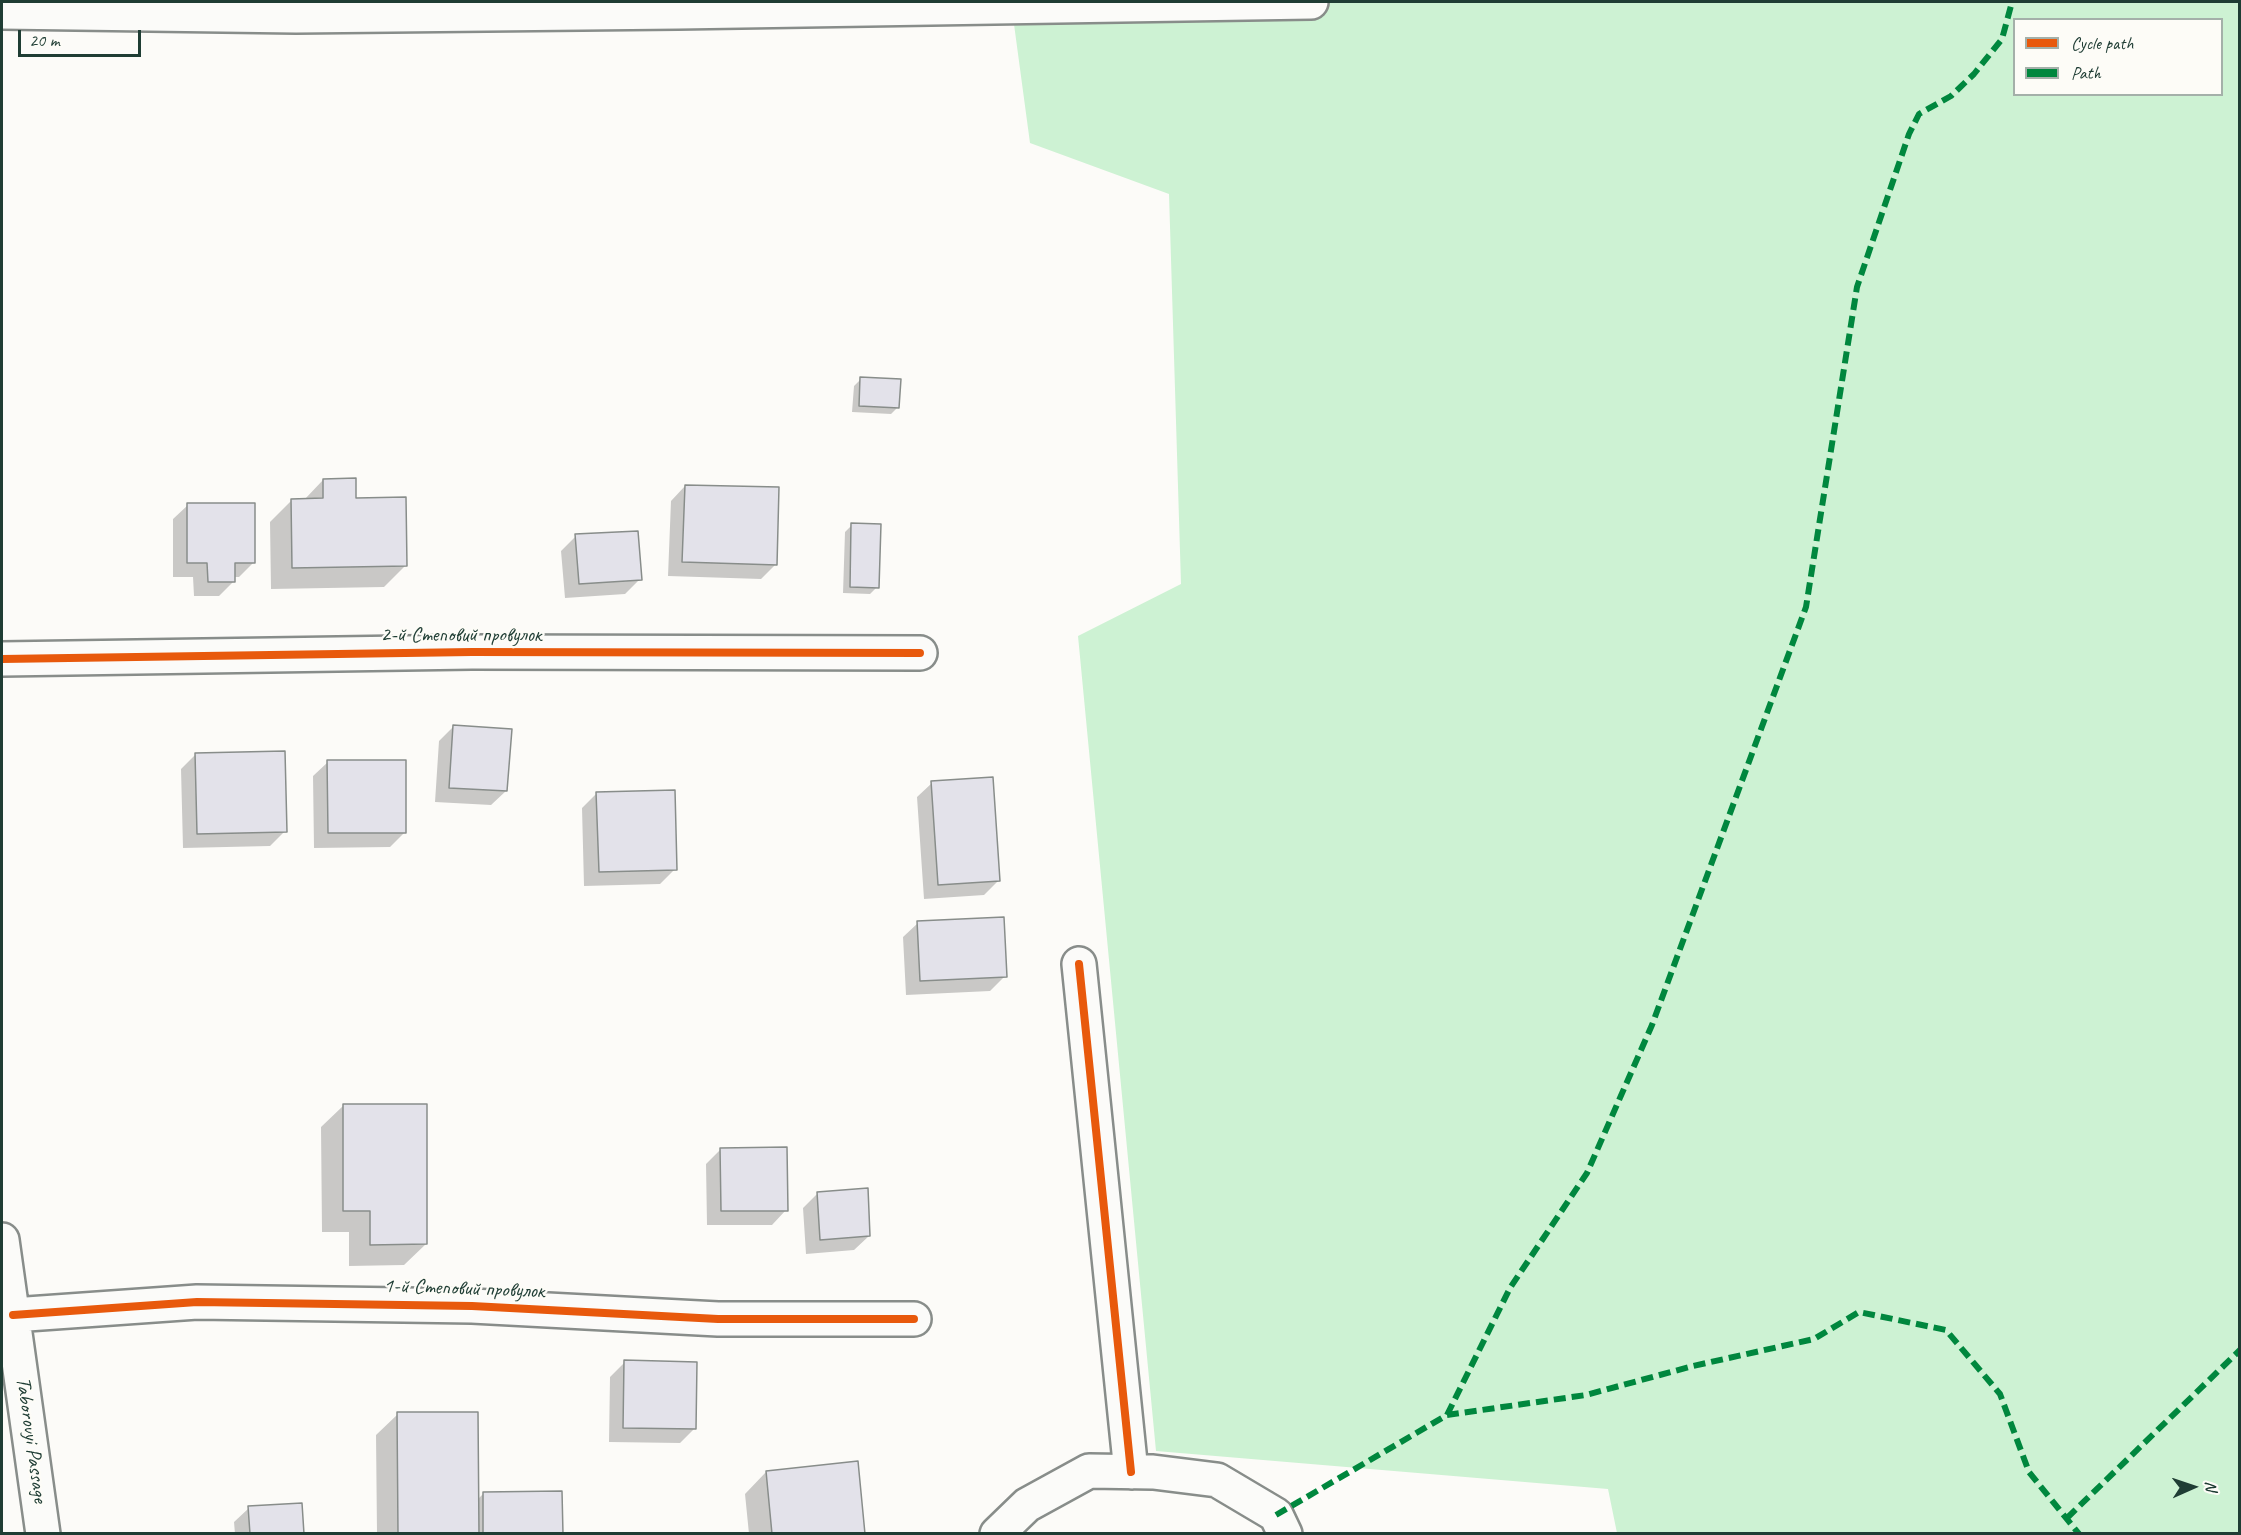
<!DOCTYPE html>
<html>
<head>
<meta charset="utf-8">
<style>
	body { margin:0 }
	#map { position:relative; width:2241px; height:1535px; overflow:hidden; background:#fcfbf8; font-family:Caveat,sans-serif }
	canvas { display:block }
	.frame { position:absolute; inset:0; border:3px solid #1f3d34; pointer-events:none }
	.legend { position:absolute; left:2013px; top:18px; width:210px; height:78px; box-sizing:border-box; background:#fdfcf7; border:2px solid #a4b0a9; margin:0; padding:8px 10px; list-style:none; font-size:18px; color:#1f3d34 }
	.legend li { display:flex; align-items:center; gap:12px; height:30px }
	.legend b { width:30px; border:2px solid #a4b0a9 }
	.north { position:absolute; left:2163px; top:1457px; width:60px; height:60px; -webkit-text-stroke:4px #fdfcf7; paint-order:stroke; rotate:87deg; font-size:16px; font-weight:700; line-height:24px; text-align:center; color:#1f3d34 }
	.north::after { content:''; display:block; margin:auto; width:21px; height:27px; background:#1f3d34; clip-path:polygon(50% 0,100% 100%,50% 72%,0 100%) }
	.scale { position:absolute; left:18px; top:30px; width:123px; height:27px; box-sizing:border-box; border:3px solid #1f3d34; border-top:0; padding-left:8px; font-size:18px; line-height:21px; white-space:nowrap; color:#1f3d34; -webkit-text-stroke:4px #fdfcf7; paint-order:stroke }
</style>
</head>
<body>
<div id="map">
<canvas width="2241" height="1535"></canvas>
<div class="frame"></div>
<ul class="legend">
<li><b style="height:8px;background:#e8590c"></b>Cycle path</li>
<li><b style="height:8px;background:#00873e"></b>Path</li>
</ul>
<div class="north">N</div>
<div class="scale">20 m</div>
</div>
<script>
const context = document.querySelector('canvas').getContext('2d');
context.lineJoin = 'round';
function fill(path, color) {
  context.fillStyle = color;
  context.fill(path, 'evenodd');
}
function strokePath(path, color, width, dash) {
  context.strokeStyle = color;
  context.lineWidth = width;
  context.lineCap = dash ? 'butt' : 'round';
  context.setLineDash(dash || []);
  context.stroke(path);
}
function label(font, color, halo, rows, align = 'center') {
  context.font = font + ' Caveat,sans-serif';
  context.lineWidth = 4.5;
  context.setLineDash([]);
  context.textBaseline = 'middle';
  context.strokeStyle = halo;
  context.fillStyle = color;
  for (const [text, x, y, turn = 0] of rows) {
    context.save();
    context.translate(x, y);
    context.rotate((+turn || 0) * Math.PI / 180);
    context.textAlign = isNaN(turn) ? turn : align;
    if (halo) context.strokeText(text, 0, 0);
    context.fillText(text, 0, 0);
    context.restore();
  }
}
const green = new Path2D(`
	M1011 2H2239V1533H1617L1608 1489 1156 1451 1078 636 1181 584 1169 194 1030 143ZM2014 20H2222V94H2014Z`);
const shadow = new Path2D(`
	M861 379 898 407 891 414 852 412 854 386Z
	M323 480 355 500 405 566 384 587 271 589 270 522 292 500H304Z
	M685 486 776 564 761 579 668 576 671 501Z
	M188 505 254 562 239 577H234V581L219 596H194L193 577H173V519Z
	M852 525 877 587 870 594 843 593 845 532Z
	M576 536 640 579 625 594 565 598 561 551Z
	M454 726 506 791 491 805 435 802 439 741Z
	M196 754 285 831 270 846 183 848 181 769Z
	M328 762 404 833 390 847 314 848 313 776Z
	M932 783 999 880 984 895 924 899 917 797Z
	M597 793 675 869 660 884 584 886 582 808Z
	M918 923 1005 976 990 991 906 995 903 937Z
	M343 1106 426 1244 404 1265 349 1266V1232H322L321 1127Z
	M721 1149 786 1210 772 1225H707L706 1164Z
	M818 1193 869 1236 854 1250 806 1254 803 1208Z
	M625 1362 694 1429 680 1443 609 1442 610 1377Z
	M398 1414 477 1500 484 1493 561 1534H377L376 1435Z
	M766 1472 863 1534H749L745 1494Z
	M249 1508 303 1534H235L234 1522Z`);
const building = new Path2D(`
	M860 377 901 379 899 408 859 406Z
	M356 478V498L406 497 407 566 292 568 291 499 323 498V479Z
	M685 485 779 487 777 565 682 562Z
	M187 503H255V563H235V582H208L207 563H187Z
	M851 523 881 524 879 588 850 587Z
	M638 531 642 580 579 584 575 534Z
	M453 725 512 729 507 791 449 788Z
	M285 751 287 832 197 834 195 753Z
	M327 760H406V833H328Z
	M993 777 1000 881 938 885 931 781Z
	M675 790 677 870 599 872 596 792Z
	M1004 917 1007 977 920 981 917 921Z
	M343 1104H427V1244L370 1245V1211H343Z
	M787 1147 788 1211H721L720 1148Z
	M868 1188 870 1236 820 1240 817 1192Z
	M624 1360 697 1362 696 1429 623 1428Z
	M397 1412H478L479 1534H398Z
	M858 1461 865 1534H772L766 1471Z
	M562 1491 563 1534H483V1492Z
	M302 1503 304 1534H250L248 1506Z`);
const minor = new Path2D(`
	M2 659 472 652 920 653
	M1079 964 1131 1472
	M2 1240 43 1534
	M13 1315 197 1302 472 1306 718 1319H914
	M997 1534 1027 1505 1089 1471 1153 1472 1217 1480 1276 1515 1285 1534`);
const highway = new Path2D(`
	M2 12 296 16 678 12 1311 2`);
const quiet = new Path2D(`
	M1447 1415 1510 1288 1587 1173 1652 1025 1806 607 1857 287 1909 134 1919 114 1951 96 1974 74 2002 39 2012 2
	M1276 1515 1447 1415 1586 1395 1693 1366 1814 1339 1859 1312 1946 1330 2000 1394 2029 1472 2079 1534
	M2067 1518 2240 1350`);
const cycleway = new Path2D(`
	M2 659 472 652 920 653
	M1079 964 1131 1472
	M13 1315 197 1302 472 1306 718 1319H914`);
const streetNames = [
	["2-й Степовий провулок",461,635],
	["1-й Степовий провулок",464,1289,2],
	["Taborovyi Passage",31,1440,82]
];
fill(green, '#cdf2d3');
fill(shadow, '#0003');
fill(building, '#e3e2ea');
strokePath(building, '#888d8a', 1.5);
strokePath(minor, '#888d8a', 38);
strokePath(highway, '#888d8a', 38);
strokePath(minor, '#fbfbf9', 33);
strokePath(highway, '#fbfbf9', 33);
strokePath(quiet, '#00873e', 6, [12, 6]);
strokePath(cycleway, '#e8590c', 8);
label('21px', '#1f3d34', '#fdfcf7', streetNames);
</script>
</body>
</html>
